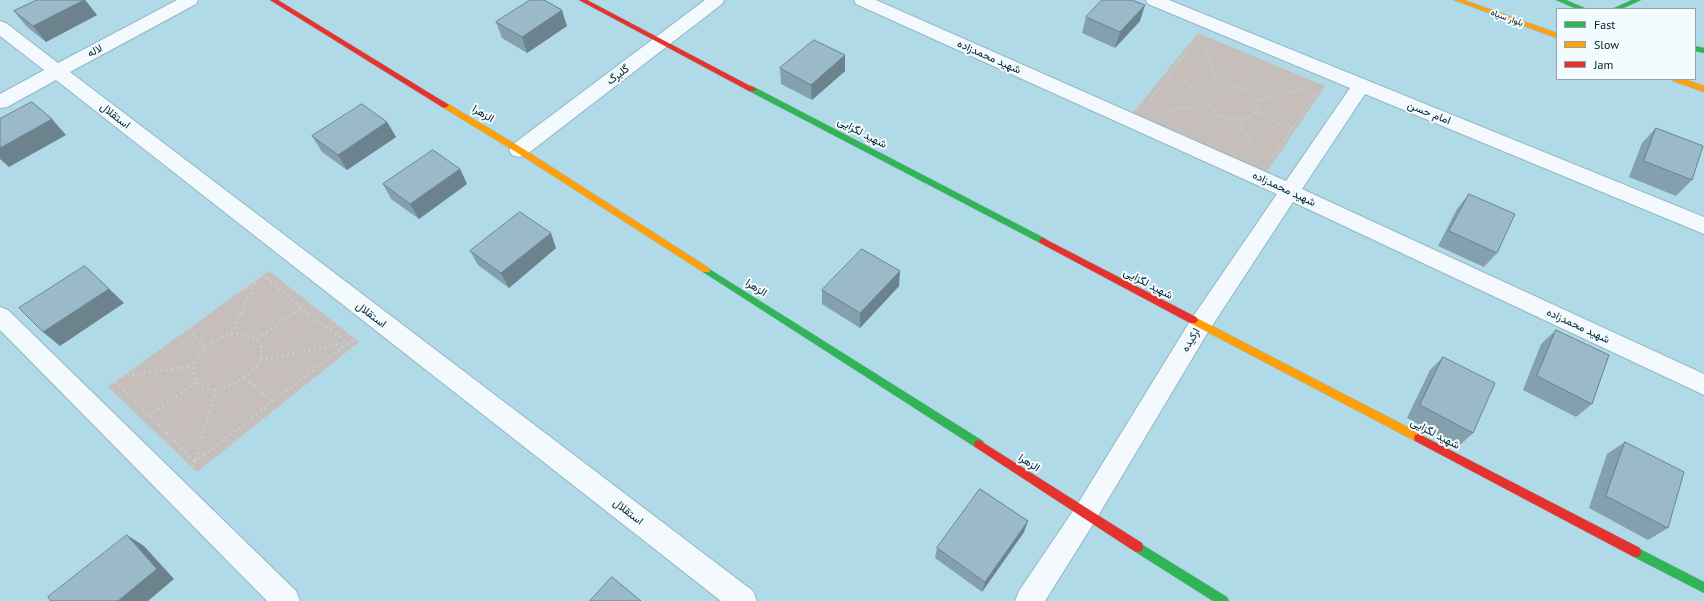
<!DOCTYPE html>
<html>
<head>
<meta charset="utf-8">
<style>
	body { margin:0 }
	#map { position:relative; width:1704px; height:601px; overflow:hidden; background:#b1dae8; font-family:"PT Sans",sans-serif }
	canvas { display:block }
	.legend { position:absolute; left:1556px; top:8px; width:140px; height:72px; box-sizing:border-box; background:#f2fbfe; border:1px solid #91a3a9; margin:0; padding:5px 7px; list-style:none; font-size:12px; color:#001f29 }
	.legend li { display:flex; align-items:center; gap:8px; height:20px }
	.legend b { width:20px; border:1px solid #91a3a9 }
</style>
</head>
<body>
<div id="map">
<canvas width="1704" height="601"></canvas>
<ul class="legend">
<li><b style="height:5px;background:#30b455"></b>Fast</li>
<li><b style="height:5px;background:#ff9f0a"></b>Slow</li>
<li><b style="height:5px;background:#e5322d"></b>Jam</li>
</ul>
</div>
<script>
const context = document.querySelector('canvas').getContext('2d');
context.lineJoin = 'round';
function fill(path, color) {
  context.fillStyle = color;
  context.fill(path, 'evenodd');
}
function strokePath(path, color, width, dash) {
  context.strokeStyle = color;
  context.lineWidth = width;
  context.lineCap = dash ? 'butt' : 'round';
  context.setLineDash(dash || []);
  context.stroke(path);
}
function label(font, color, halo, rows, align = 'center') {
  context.font = font + ' "PT Sans",Vazirmatn,sans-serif';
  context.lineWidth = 4;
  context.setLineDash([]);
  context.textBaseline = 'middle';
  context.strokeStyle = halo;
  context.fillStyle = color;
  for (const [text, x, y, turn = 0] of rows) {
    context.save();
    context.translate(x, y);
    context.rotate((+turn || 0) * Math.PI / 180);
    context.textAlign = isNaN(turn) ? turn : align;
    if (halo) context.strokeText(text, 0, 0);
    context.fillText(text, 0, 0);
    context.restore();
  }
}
const green = new Path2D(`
	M1198 33 1325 86 1265 175 1132 114Z
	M269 271 359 342 197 472 108 387Z`);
const pathFar1 = new Path2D(`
	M1205 47 1219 84
	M1169 75 1205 92
	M1219 84C1235 84 1262 89 1257 111 1243 128 1207 117 1204 96L1208 90Z
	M1243 87 1258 67
	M1258 101 1305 88
	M1149 102 1194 41
	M1170 110 1206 105
	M1257 113 1292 129
	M1239 120 1252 147
	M1208 130 1219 116
	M1273 158 1316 92
	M264 266 265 264`);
const path = new Path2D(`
	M185 325 205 347
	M231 334C246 334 266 337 261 358 259 367 250 373 243 378 192 414 169 354 231 334Z
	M231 334 260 272 301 308 348 343
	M257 339 301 308
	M260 360 346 343
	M111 378 195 462 216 389
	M111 378 192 366
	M245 378 272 401
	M105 380 111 378 260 272 264 265
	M149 416 196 383
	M192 467 195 462 348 343 358 338`);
const street = new Path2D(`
	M177 0H198L196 4 70 72 753 591 757 601H721L56 80 7 107 0 108V94L44 70 0 36V21L6 23 58 63Z
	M705 0H724L722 4 526 155 519 157 512 155 509 150 512 145Z
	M854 0H876L1286 181 1350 88 1148 4 1146 0H1169L1704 217V234L1365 94 1302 189 1704 374V395L1293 202 1208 332 1095 521 1045 601H1015L1019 591 1077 505 1192 318 1277 194 856 4Z
	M0 307 8 310 296 591 300 601H267L0 330Z`);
const fast = new Path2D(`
	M1556 0H1566L1587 9H1577Z
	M1632 0H1641L1621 9H1612Z
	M1695 46 1704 48V53L1695 51Z
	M752 86 1046 239 1047 241 1046 243H1040L749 91V87Z
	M706 267 983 441 984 444 983 447 979 448 975 447 703 272 702 270 703 268Z
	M1138 542 1227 597 1229 601H1213L1134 551 1133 547 1134 543Z
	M1636 547 1704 582V593L1632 556 1631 552 1632 548Z`);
const slow = new Path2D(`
	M1454 0H1464L1557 33V38Z
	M1672 79H1684L1704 86V92L1673 81Z
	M445 102 522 148 709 268 710 270 709 272H703L516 152 442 107 441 105Z
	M1193 316 1423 435 1424 438 1423 441 1419 442 1415 441 1190 323 1188 320 1190 317Z`);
const jam = new Path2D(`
	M270 0H278L449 105 445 108 442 107Z
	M579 0H587L756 89 755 91H749Z
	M1043 238 1196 317 1198 320 1196 323H1190L1040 243 1039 241 1040 239Z
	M1419 434 1640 548 1641 552 1640 556 1636 557 1632 556 1415 441 1414 438 1415 435Z
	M979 440 1142 543 1143 547 1142 551 1138 552 1134 551 975 447 974 444 975 441Z`);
const wall = new Path2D(`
	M37 0H85L97 15 46 42 27 27 14 11Z
	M1086 17 1140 21 1115 48 1082 33Z
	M496 22 567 26 527 53 502 38Z
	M780 68 845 71 812 100 781 84Z
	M387 122 396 137 347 170 322 152 312 136Z
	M1656 128 1692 180 1676 196 1629 177 1642 143Z
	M460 169 467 184 419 219 391 199 383 184Z
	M1469 194 1497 253 1484 267 1438 246 1457 209Z
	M556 248 509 288 478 265 470 251Z
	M899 286 860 328 822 304V290Z
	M1556 330 1592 404 1576 417 1523 390 1541 344Z
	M1443 357 1473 433 1459 446 1407 418 1430 370Z
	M1625 442 1668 528 1648 540 1589 508 1607 454Z
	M1024 532 982 592 935 558 937 548Z`);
const shadedWall = new Path2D(`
	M84 0H85L97 15 46 42 33 26Z
	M1145 5 1140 21 1115 48 1120 32Z
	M562 10 567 26 527 53 522 37Z
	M845 55V71L812 100 811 85Z
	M52 119 66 135 9 167 0 159V148Z
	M387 122 396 137 347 170 338 155Z
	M460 169 467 184 419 219 410 204Z
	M551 233 556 248 509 288 501 273Z
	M85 266 124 303 60 346 43 332Z
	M900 271 899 286 860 328V313Z
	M1028 521 1024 532 982 592 985 582Z
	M127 535 144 546 174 579 148 601H118Z`);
const building = new Path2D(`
	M37 0H84L33 26 14 11Z
	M530 0H544L562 10 522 37 496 22Z
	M1102 0H1132L1145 5 1120 32 1086 17Z
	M814 40 845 55 811 85 780 68Z
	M32 102 52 119 0 148V119Z
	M362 104 387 122 338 155 312 136Z
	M1656 128 1703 146 1692 180 1644 161Z
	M433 150 460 169 410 204 383 184Z
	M1469 194 1515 214 1497 253 1449 231Z
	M520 212 551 233 501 273 470 251Z
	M862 249 900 271 860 313 822 290Z
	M85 266 109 289 43 332 19 308Z
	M1556 330 1609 355 1592 404 1537 376Z
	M1443 357 1495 383 1473 433 1420 405Z
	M1625 442 1684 472 1668 528 1606 496Z
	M980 489 1028 521 985 582 937 548Z
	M127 535 157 569 118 601H51L48 597Z
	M612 577 641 601H590Z`);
const farStreetnames = [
	["بلوار سپاه",1507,18,20]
];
const streetNames = [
	["لاله",95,51,-28],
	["شهید محمدزاده",989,57,24],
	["گلبرگ",618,75,-37],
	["امام حسن",1429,113,22],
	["الزهرا",483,114,31],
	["استقلال",115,116,38],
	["شهید لگزایی",862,133,28],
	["شهید محمدزاده",1284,189,25],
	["شهید لگزایی",1148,284,28],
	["الزهرا",756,288,33],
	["استقلال",371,315,37],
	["شهید محمدزاده",1578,326,25],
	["ارکیده",1191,340,-59],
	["شهید لگزایی",1435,434,28],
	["الزهرا",1029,463,33],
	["استقلال",628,512,38]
];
fill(green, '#c5bebb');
strokePath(street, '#92b7c4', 2);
strokePath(fast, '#92b7c4', 1);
strokePath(slow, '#92b7c4', 1);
strokePath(jam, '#92b7c4', 1);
strokePath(pathFar1, '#c3d0d4', 2, [1.5, 2.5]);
strokePath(path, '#c3d0d4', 2.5, [2, 3.5]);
fill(street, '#f3f9fc');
fill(fast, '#30b455');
fill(slow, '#ff9f0a');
fill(jam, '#e5322d');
fill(wall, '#84a0ae');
fill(shadedWall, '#6c828d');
fill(building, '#9abaca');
strokePath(building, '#6c828d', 1);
label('9px', '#001f29', '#f2fbfe', farStreetnames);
label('11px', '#001f29', '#f2fbfe', streetNames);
</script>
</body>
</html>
